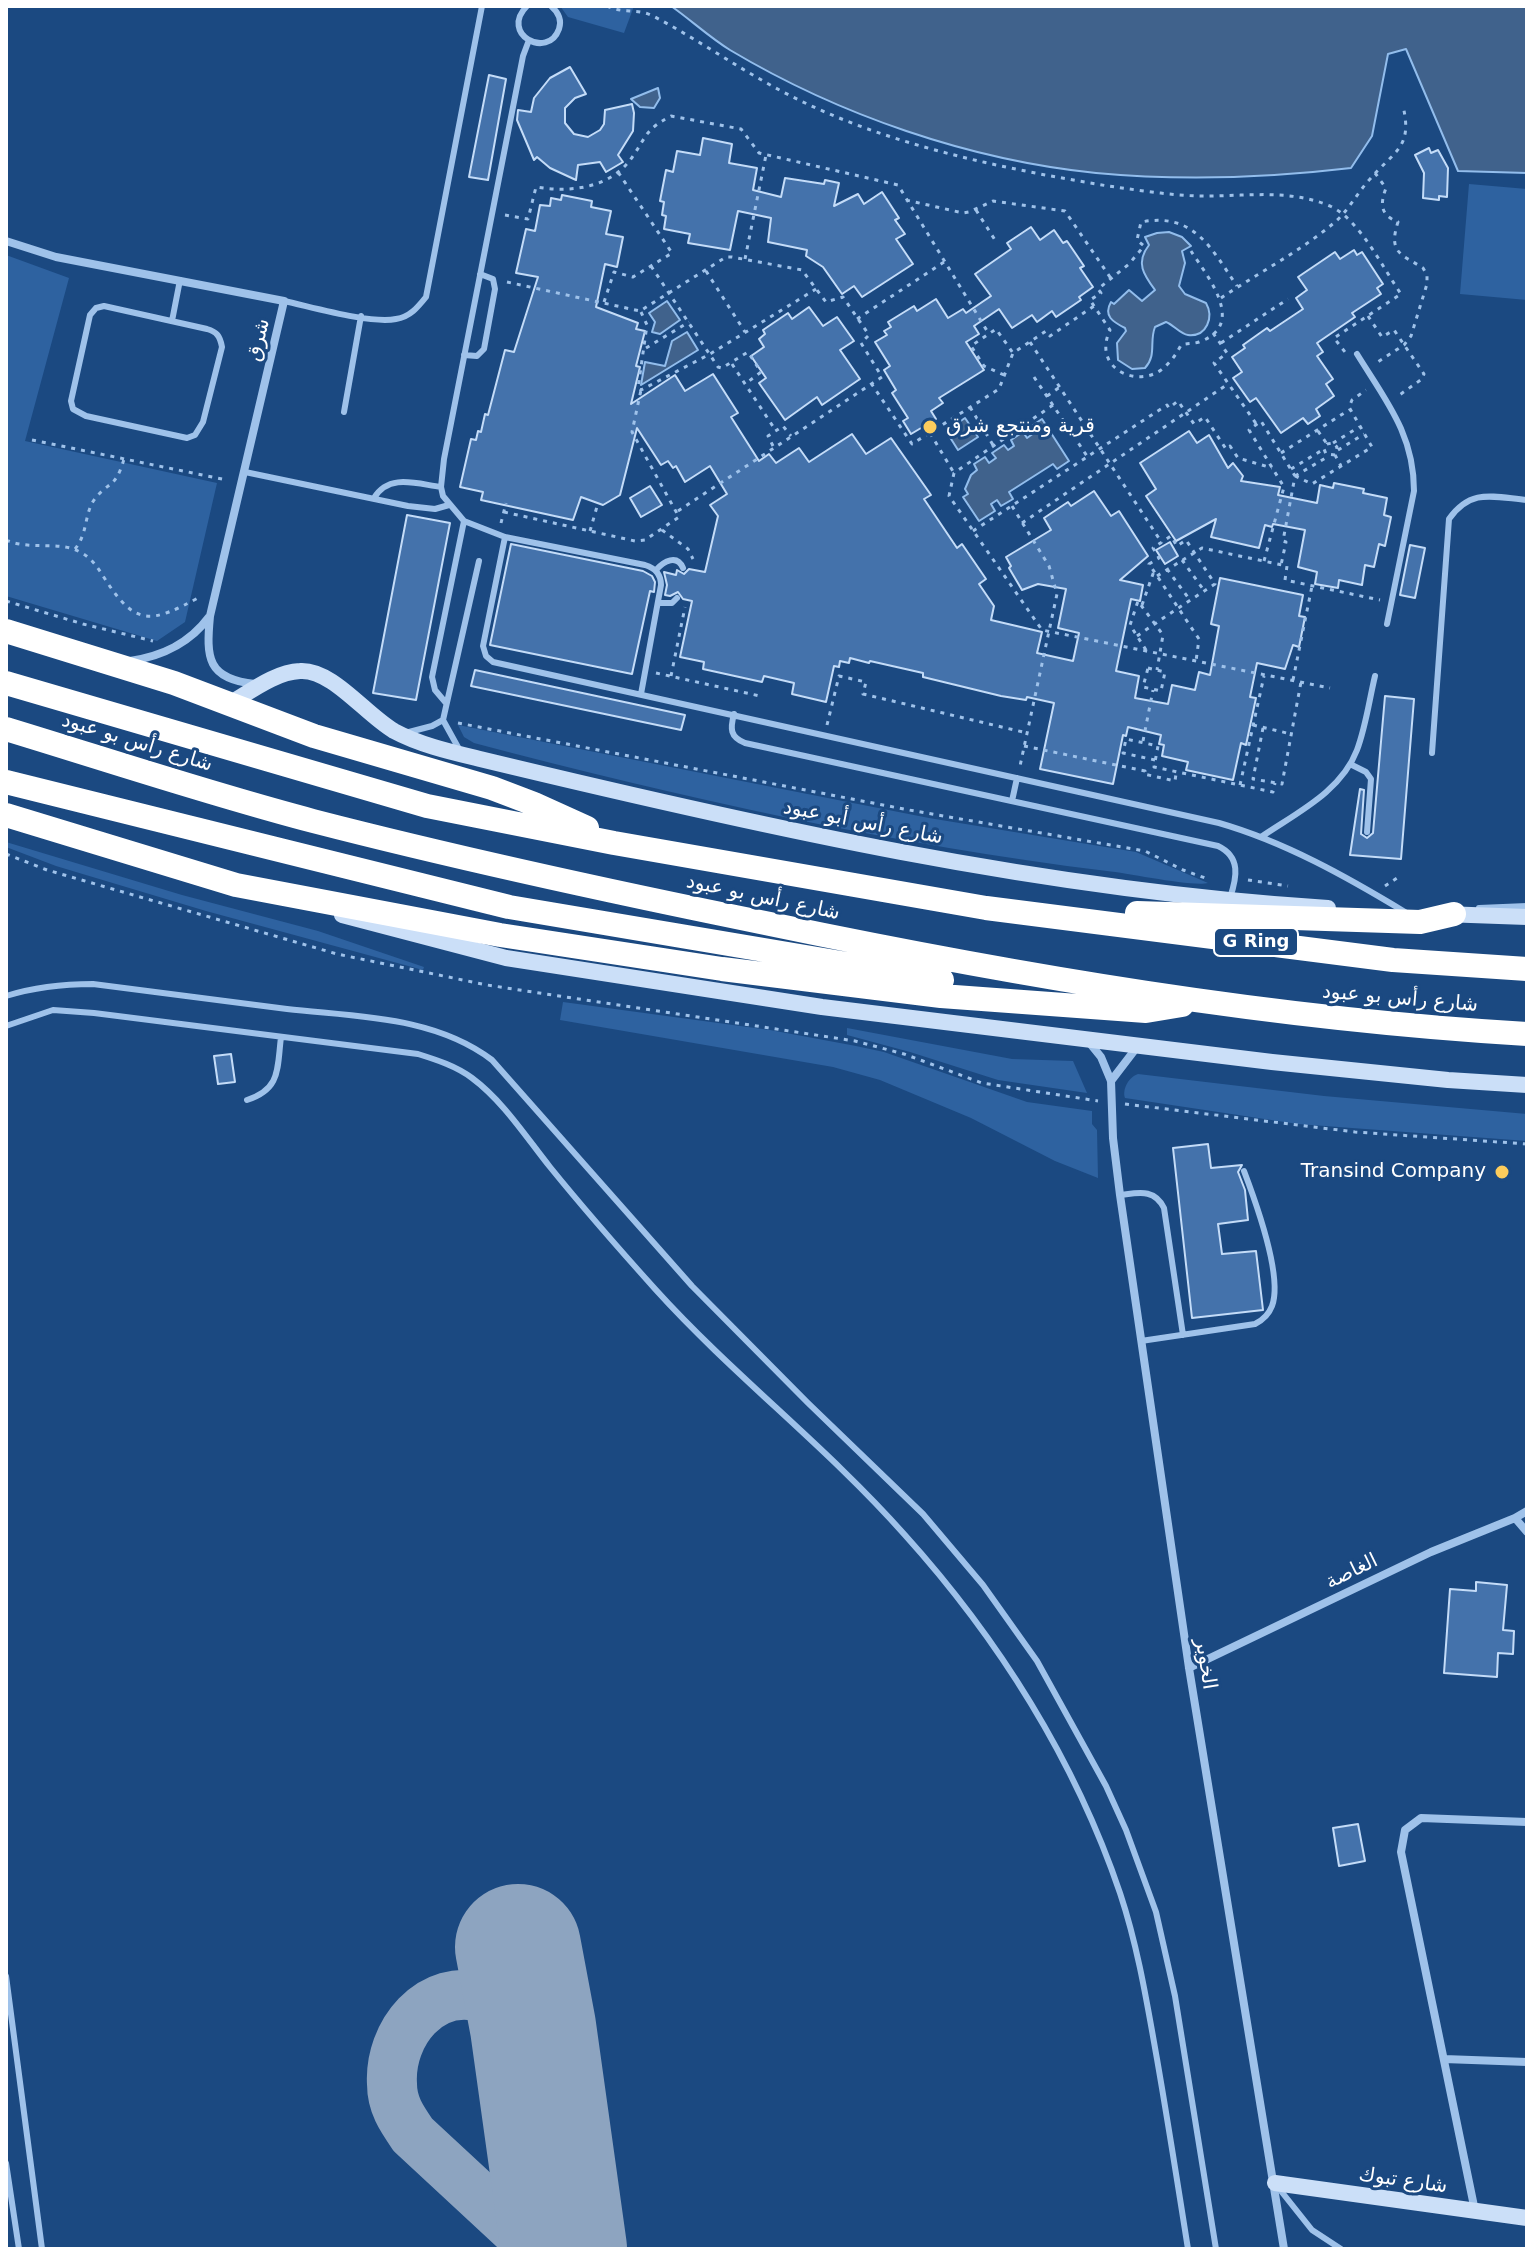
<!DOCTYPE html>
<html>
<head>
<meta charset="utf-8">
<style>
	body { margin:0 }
	#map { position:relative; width:1533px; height:2255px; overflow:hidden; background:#1b4981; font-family:"DejaVu Sans",sans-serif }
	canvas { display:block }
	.frame { position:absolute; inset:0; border:8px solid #fff; pointer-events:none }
</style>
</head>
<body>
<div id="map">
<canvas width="1533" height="2255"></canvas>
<div class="frame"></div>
</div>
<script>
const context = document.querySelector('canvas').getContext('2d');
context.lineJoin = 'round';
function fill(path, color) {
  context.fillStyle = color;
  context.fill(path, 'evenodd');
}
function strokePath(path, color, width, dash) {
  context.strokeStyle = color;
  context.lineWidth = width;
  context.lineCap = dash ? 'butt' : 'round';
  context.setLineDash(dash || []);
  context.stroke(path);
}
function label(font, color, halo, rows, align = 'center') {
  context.font = font + ' "DejaVu Sans","Noto Sans Arabic",sans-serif';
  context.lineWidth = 6;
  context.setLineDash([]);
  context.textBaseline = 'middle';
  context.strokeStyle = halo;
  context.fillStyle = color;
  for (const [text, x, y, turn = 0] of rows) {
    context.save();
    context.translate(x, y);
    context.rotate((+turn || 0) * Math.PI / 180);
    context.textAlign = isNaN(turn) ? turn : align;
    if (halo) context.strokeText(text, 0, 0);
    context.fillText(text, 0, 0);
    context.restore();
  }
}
const green = new Path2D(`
	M560 6H634L624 33 568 17Z
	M1469 184 1527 189V300L1460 294Z
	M6 255 69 278 25 441 217 483 185 622 157 641 6 596Z
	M458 725 929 818 1136 852 1208 883C1192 887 1128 873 1107 871 894 845 682 798 474 743L464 737Z
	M6 842 182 895 318 931 424 967 423 970 206 911 56 866 6 847Z
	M563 1002 770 1030 856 1046 884 1052 1027 1102 1092 1111V1124L1097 1130 1098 1178 1055 1161 971 1118 880 1080 833 1067 560 1020Z
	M847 1028 1012 1059 1073 1061 1087 1093 998 1080 910 1052 847 1035Z
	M1138 1074 1324 1096 1527 1114V1141L1298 1124 1125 1098C1122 1089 1129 1077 1138 1074Z`);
const water = new Path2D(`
	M671 6H1527V173L1458 171 1406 49 1388 54 1372 136 1351 168C1267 178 1181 181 1096 173 969 160 839 115 730 50 709 37 691 20 671 6Z
	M658 88 660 98 654 108 640 107 631 99Z
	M1169 232 1182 237 1191 246 1182 251 1185 263 1179 286 1185 294 1206 303C1214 317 1207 337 1188 335 1180 334 1174 325 1166 322L1155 327C1149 342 1157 355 1145 368L1132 369 1118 360 1117 343 1126 331 1125 328C1113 322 1103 316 1111 302L1114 304 1129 290 1142 301 1155 290C1144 275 1135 263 1149 245L1145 237 1157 233Z
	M667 301 680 320 660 334 652 332 655 322 649 313Z
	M687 332 698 350 641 385 645 362 665 366 672 341Z
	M965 418 978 437 958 450 946 431Z
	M1042 419 1069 461 1057 469 1053 464 1009 492 1013 499 1001 506 997 500 991 504 995 511 979 521 963 497 968 494 965 489 971 475 977 470 974 464 985 457 989 463 996 458 992 453 1004 445 1008 450 1014 446 1011 440 1023 432 1027 438 1034 433 1030 427Z`);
const taxiway = new Path2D(`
	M533 2027C518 2019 501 2002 485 1998 430 1981 389 2034 392 2084 392 2105 402 2119 413 2135L536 2249`);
const runway = new Path2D(`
	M518 1947 533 2027 564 2249`);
const building = new Path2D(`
	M570 67 586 94 575 98 565 108V123L574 134 588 137 600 130 604 124 605 110 632 104 634 113 633 131 618 155 623 162 606 172 600 162 578 165 576 180 550 168 537 157 534 160 517 120 518 110 531 112 534 98 550 78Z
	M489 75 506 79 488 180 469 177Z
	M703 138 732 144 729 163 757 168 753 190 781 197 785 178 824 184 825 180 839 183 834 206 858 194 864 204 882 192 899 218 895 220 905 234 896 239 913 264 862 297 854 286 842 294 823 267 806 256 807 250 768 242 771 218 738 211 730 250 688 243 690 234 664 229 666 216 662 215 664 202 660 201 666 170 673 172 677 151 700 155Z
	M1429 148 1431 153 1438 150 1448 168 1447 197 1439 196V200L1423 198 1424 173 1415 155Z
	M562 195 592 201 591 207 611 211 606 234 623 237 617 267 605 264 596 307 638 323 636 329 645 331 636 366 640 367 631 404 675 375 685 391 713 374 738 413 731 417 759 461 769 454 776 463 799 448 809 462 852 434 866 454 891 438 931 495 924 499 957 548 962 544 986 579 979 584 994 606 991 620 1042 632 1037 653 1073 661 1079 633 1058 628 1066 589 1038 584 1022 590 1009 568 1011 566 1006 557 1051 530 1044 518 1068 502 1071 506 1094 491 1111 516 1119 511 1148 556 1120 580 1143 585 1140 601 1131 599 1116 671 1139 676 1135 698 1168 704 1172 685 1195 690 1199 672 1210 675 1219 626 1211 624 1220 578 1303 595 1299 616 1305 617 1299 647 1293 645 1285 669 1257 663 1250 697 1256 698 1246 745 1241 743 1233 780 1186 770 1188 762 1162 756 1164 745 1159 744 1161 735 1128 727 1126 736 1123 735 1113 784 1040 769 1054 703 1027 697 1026 700 1001 696 923 677V673L870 661 869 663 850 658 849 663 840 661 839 667 834 666 826 702 792 694 794 683 764 676 762 682 703 669 704 662 680 657 692 601 683 599 678 592 670 596 665 595 667 585 664 572 676 575 677 570 684 574 689 569 705 572 718 516 710 505 727 494 710 466 685 482 676 466 673 468 668 461 661 465 637 428 620 495 603 505 581 497 573 520 481 500 483 492 460 487 471 439 476 440 478 431 481 432 485 414 488 415 505 350 514 352 538 277 516 273 526 229 535 231 540 205 550 206 551 198 561 200Z
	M1031 227 1040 240 1054 230 1063 243 1067 241 1084 266 1080 268 1093 287 1079 297 1081 300 1056 317 1052 311 1037 322 1032 315 1012 328 999 309 974 326 979 334 966 342 984 370 939 398 943 403 931 411 936 419 911 434 903 421 908 418 892 393 896 390 884 370 890 366 875 342 887 335 884 331 891 327 888 322 914 306 917 311 936 299 948 318 963 309 966 313 991 296 975 274 1011 249 1007 243Z
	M1354 250 1357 255 1362 252 1383 284 1377 288 1381 294 1352 313 1355 317 1317 343 1323 352 1317 356 1333 379 1326 384 1334 396 1316 409 1320 416 1308 424 1303 418 1281 433 1256 398 1250 402 1233 378 1242 372 1232 357 1245 348 1243 345 1267 328 1270 331 1303 309 1296 298 1307 290 1298 277 1335 252 1340 259Z
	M809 307 823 326 837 317 854 341 840 350 860 379 822 405 817 397 785 420 759 383 766 378 751 356 764 347 759 339 765 334 763 330 788 313 792 319Z
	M1189 431 1197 443 1209 435 1228 468 1233 463 1243 476 1241 481 1280 487 1278 495 1317 503 1320 485 1333 488 1334 483 1364 489 1363 493 1387 498 1384 515 1391 517 1385 546 1379 544 1374 567 1365 565 1362 585 1339 580 1338 588 1315 584 1317 572 1298 567 1305 530 1273 524 1272 527 1265 525 1259 548 1211 537 1216 519 1176 541 1146 496 1156 489 1140 463Z
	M650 486 662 505 641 517 630 498Z
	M407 515 450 523 416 700 373 693Z
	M1170 542 1178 556 1165 564 1156 550Z
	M511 544 643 571 652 576 655 582 654 592 650 591 632 674 490 645Z
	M1410 545 1425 548 1415 598 1400 595Z
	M475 670 685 715 681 730 471 686Z
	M1385 696 1414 699 1401 859 1350 855 1360 789 1364 790 1361 834 1367 838 1373 833Z
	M231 1054 235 1082 218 1084 214 1056Z
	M1208 1144 1211 1168 1242 1165 1238 1172 1245 1190 1248 1220 1218 1224 1222 1254 1256 1251 1263 1310 1192 1318 1173 1148Z
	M1476 1582 1507 1585 1503 1630 1514 1631 1513 1654 1498 1653 1497 1677 1444 1673 1450 1589 1476 1591Z
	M1358 1824 1365 1861 1339 1866 1333 1828Z`);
const path = new Path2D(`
	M607 6C622 14 638 8 653 16 699 40 742 71 789 95 886 145 1000 168 1108 186 1137 190 1168 195 1198 196 1242 197 1288 188 1330 206 1359 219 1383 268 1401 294L1334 338 1345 352
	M1375 173 1386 188C1380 204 1380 215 1398 222 1388 253 1401 254 1423 268L1427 275V284L1411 336 1404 345 1376 363
	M906 200 963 213 969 212 993 201 1065 211 1112 280
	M976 210 995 240
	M505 215 528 219 536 187C571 193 612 188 633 156 648 134 645 130 671 116L741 129 759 153 898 185 989 334
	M1191 251C1207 276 1248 325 1199 342 1193 344 1187 343 1181 345 1176 355 1170 363 1161 370 1136 388 1092 368 1110 330L1090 300 1101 293 1098 289 1129 264 1144 246 1137 240 1141 222C1194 212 1211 248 1237 286
	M745 259 766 155
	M651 266 718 367 722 368 748 352 761 372 745 384
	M706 271 745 332
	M507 282 640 311 726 257H732L802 270 826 302 843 297 869 335 861 343 882 377 678 511
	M1221 298C1258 273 1301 251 1335 222 1349 210 1357 193 1370 179 1394 151 1413 148 1403 106
	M604 302 614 272 633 277 672 253 618 172
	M641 312 647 325 638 388 641 390 710 354 816 289
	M1368 316 1382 337 1394 330 1424 374 1422 379 1398 396
	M857 319 944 262
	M1213 333 1227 353 1214 363 1257 425
	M1030 342 1162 543
	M1221 343 1288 299
	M646 348 689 322
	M732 364 776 431
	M1004 375 984 366 971 346 996 329 1013 353
	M1034 377 1087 456
	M871 383 912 444 999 389 1013 353 1046 331 1050 336 1094 306
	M1047 396 1060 387
	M1053 405 954 473 949 496 1042 630 1330 688
	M970 407 993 445
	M1318 431 1327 444
	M930 433 954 473
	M32 440 227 480
	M1333 443 1359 427
	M773 446 768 436 783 426 791 436
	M1338 450 1364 434
	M1281 453 1349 410
	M1335 455 1326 454 1324 449 1327 444 1333 443 1337 447 1335 455 1341 466
	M1291 469 1324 449
	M1295 476 1312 484 1372 447 1349 407 1352 400 1366 390
	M1295 476 1329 456
	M1012 506 1049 566 1057 594 1020 766
	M504 512 635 541 645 540 679 517 632 432 641 390
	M501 523 506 503
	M1022 523 1228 384
	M662 530 688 549 693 559
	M590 531 598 503
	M973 531 1167 405 1169 408 1178 401 1194 424 1205 417 1226 449 1230 446 1238 458 1272 468
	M6 540C31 551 59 540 80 552 92 558 98 568 105 579 136 627 151 623 198 598L202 599
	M75 549C88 533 84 515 94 500 109 480 115 490 124 459
	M1182 560 1203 589
	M1264 561 1284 487 1249 430 1261 421 1295 476 1283 541 1286 542 1281 565
	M1167 569 1190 600
	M1157 576 1202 548 1287 566 1285 580 1380 600
	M6 601 83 624 153 641
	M1142 605 1154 571
	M1137 636C1163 618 1189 601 1215 584L1186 540 1177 546 1171 536 1153 548 1159 558 1149 564C1166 589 1182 614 1199 639L1196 661
	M1146 650 1130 625 1138 601 1163 635 1157 670
	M1148 668 1165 672 1161 691 1143 687Z
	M656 673 760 696
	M671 676 685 607
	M1293 680 1312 586
	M458 723 909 810 1145 851 1183 870 1208 879
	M827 725 839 676 866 682 863 694 1027 733
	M1253 725 1291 734
	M1263 728 1253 779 1282 784 1301 682
	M1143 741 1153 690
	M1024 746 1145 771 1144 774 1175 781 1176 774
	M1155 760 1123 753 1126 739 1158 746 1154 767 1273 792 1275 783
	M1240 785 1264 676
	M6 854 47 870 337 954 487 985 855 1041 904 1054 982 1083 1098 1101
	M1248 880 1288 886
	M1385 886 1397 878
	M1125 1104 1355 1132 1527 1144`);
const lane = new Path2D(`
	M527 6C499 34 548 60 559 29 562 20 558 12 551 6
	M529 40 523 56 444 459 441 487 443 496 464 521 505 537 645 565C655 568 661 574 661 585L641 694
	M284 301C312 307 370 324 396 319 410 317 418 307 426 297L482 6
	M104 306 207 329C217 332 220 336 222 347L203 422 195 435 187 438 86 416 73 409 71 401 90 315 96 308Z
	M172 321 180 280
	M1357 354C1386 401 1414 434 1414 491L1387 624
	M464 355 477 356 484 349 495 289 493 279 480 274
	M344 412 361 316
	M245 472 408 506 435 509 449 505
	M374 498C389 473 417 484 441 487
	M505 537 483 646 486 656 493 662 1219 823C1285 842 1347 877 1405 912
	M656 570C664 561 677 554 683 568
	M658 603H672L677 598
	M446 703 435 690 432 677 464 521
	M734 714C730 729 730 737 745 743L1218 846C1241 857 1237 877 1230 898
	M409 732 432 726 443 720
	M459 749 443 720 479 561
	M1432 753 1449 519C1471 488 1493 497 1527 500
	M1350 764 1366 772 1371 779 1367 832
	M1012 801 1017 778
	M1261 837C1296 813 1341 792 1357 750 1366 726 1369 701 1375 676
	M1479 908 1527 906
	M6 996C35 987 62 984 93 984 158 992 222 1001 287 1009 357 1017 434 1016 492 1060L692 1286 808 1403 923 1514 983 1585 1037 1661 1106 1786 1126 1830 1156 1912 1175 1996 1216 2249
	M6 1026 53 1010 94 1013 418 1054C437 1060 456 1066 472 1078 503 1101 526 1137 550 1167 584 1209 620 1250 656 1290 734 1376 827 1447 904 1534 998 1638 1075 1760 1120 1893 1138 1947 1147 2003 1157 2059 1168 2122 1178 2186 1188 2249
	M247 1100C281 1089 277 1069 281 1037
	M1120 1195C1138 1193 1154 1188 1164 1208L1183 1335
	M1141 1341 1255 1324C1263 1320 1269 1314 1272 1306 1283 1277 1255 1200 1244 1171
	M6 1976 42 2249
	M6 2163 19 2249
	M1277 2186 1312 2230 1341 2249`);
const street = new Path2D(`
	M6 241 56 257 284 301 210 616C206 658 207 679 255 684
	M130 661C162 656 189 644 209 617
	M1088 1041 1101 1057 1111 1081 1113 1138 1120 1195 1189 1668 1284 2249
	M1111 1081 1137 1047
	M1515 1518 1527 1532
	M1189 1668 1431 1552 1515 1518 1527 1511
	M1444 2059 1527 2062
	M1475 2211 1401 1852 1405 1830 1421 1818 1527 1822`);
const secondary = new Path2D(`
	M229 704C250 692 275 672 300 671 332 669 365 714 394 731 420 745 451 752 480 759 758 826 1041 890 1328 908
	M1443 914 1527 917
	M342 915 506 958 822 1007 1272 1062 1448 1080 1527 1085
	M1275 2183 1527 2218`);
const highway = new Path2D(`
	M6 631 174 683 314 736 492 788 534 804 587 828
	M6 683 427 806 614 843 986 908 1393 960 1527 969
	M6 729C108 760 210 794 313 821 464 860 617 893 770 924 1020 976 1272 1019 1527 1034
	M6 782 509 907 942 980
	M6 815 236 885 500 935 722 969 941 996 1146 1011 1182 1005
	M1137 913 1420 922 1454 914`);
const markers = [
	[930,427,8,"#fccc5c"],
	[1502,1172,8,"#fccc5c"]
];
const shields = [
	[1256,942,84]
];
const shieldNames = [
	["G Ring",1256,942]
];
const streetNames = [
	["شرق",259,340,-77],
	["شارع رأس بو عبود",137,743,17],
	["شارع رأس أبو عبود",863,823,11],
	["شارع رأس بو عبود",763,898,12],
	["شارع رأس بو عبود",1400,999,5],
	["الغاصة",1352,1572,-26],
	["الخوير",1205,1664,81],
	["شارع تبوك",1403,2181,8]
];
const poiNames = [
	["قرية ومنتجع شرق",946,427],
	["Transind Company",1486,1172,"right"]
];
fill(green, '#2e62a0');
fill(water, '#40628c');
strokePath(water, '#92bdec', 2);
strokePath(taxiway, '#8da4c0', 50);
strokePath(runway, '#8da4c0', 126);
fill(building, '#4472ab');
strokePath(building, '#c4dcf8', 2);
strokePath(path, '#9fc2ea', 3, [4, 6]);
strokePath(lane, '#9fc2ea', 6);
strokePath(street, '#9fc2ea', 8);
strokePath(secondary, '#cbdff8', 16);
strokePath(highway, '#fff', 24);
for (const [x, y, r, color] of markers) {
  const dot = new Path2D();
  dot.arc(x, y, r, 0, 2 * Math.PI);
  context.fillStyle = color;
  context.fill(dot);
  strokePath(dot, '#1b4981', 3);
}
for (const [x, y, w] of shields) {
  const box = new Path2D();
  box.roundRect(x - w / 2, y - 14, w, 28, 6);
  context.fillStyle = '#1b4981';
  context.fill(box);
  strokePath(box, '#fff', 2);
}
label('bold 18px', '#fff', null, shieldNames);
label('20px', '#fff', '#1b4981', streetNames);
label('20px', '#fff', '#1b4981', poiNames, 'left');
</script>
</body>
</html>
